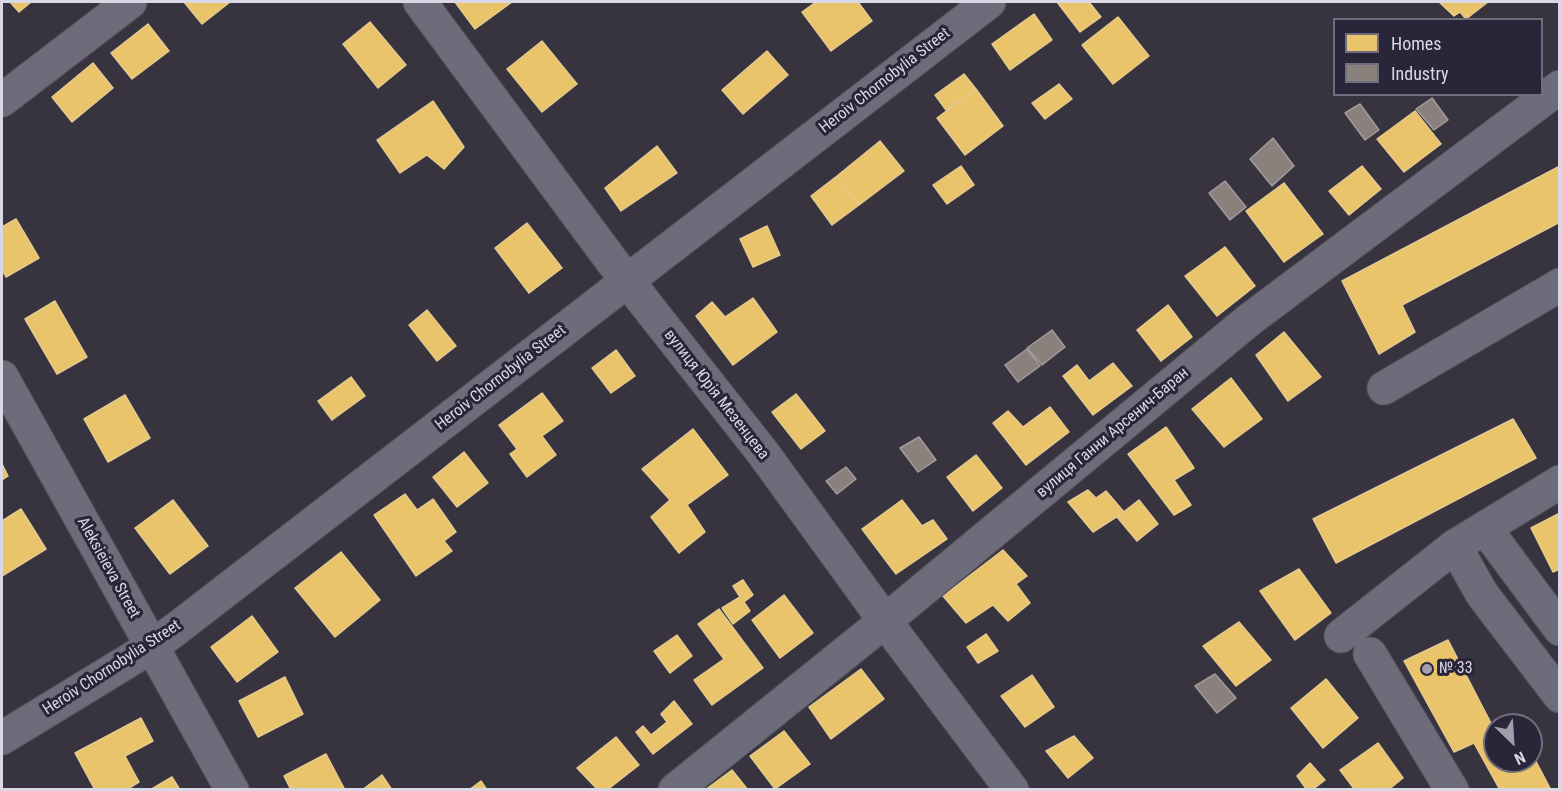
<!DOCTYPE html>
<html>
<head>
<meta charset="utf-8">
<style>
	body { margin:0 }
	#map { position:relative; width:1561px; height:791px; overflow:hidden; background:#37343f; font-family:"Roboto Condensed",sans-serif }
	canvas { display:block }
	.frame { position:absolute; inset:0; border:3px solid #dbd8e5; pointer-events:none }
	.legend { position:absolute; left:1333px; top:18px; width:210px; height:78px; box-sizing:border-box; background:#2a2639; border:2px solid #716d7e; margin:0; padding:8px 10px; list-style:none; font-size:18px; color:#dbd8e5 }
	.legend li { display:flex; align-items:center; gap:12px; height:30px }
	.legend b { width:30px; border:2px solid #716d7e }
	.north { position:absolute; left:1483px; top:713px; width:60px; height:60px; box-sizing:border-box; background:#2a2639; border:2px solid #716d7e; border-radius:50%; rotate:155deg; font-size:16px; font-weight:700; line-height:24px; text-align:center; color:#dbd8e5 }
	.north::after { content:''; display:block; margin:auto; width:21px; height:27px; background:#a29fab; clip-path:polygon(50% 0,100% 100%,50% 72%,0 100%) }
</style>
</head>
<body>
<div id="map">
<canvas width="1561" height="791"></canvas>
<div class="frame"></div>
<ul class="legend">
<li><b style="height:16px;background:#e9c46a"></b>Homes</li>
<li><b style="height:16px;background:#8a817c"></b>Industry</li>
</ul>
<div class="north">N</div>
</div>
<script>
const context = document.querySelector('canvas').getContext('2d');
context.lineJoin = 'round';
function fill(path, color) {
  context.fillStyle = color;
  context.fill(path, 'evenodd');
}
function strokePath(path, color, width, dash) {
  context.strokeStyle = color;
  context.lineWidth = width;
  context.lineCap = dash ? 'butt' : 'round';
  context.setLineDash(dash || []);
  context.stroke(path);
}
function label(font, color, halo, rows, align = 'center') {
  context.font = font + ' "Roboto Condensed",sans-serif';
  context.lineWidth = 6;
  context.setLineDash([]);
  context.textBaseline = 'middle';
  context.strokeStyle = halo;
  context.fillStyle = color;
  for (const [text, x, y, turn = 0] of rows) {
    context.save();
    context.translate(x, y);
    context.rotate((+turn || 0) * Math.PI / 180);
    context.textAlign = isNaN(turn) ? turn : align;
    if (halo) context.strokeText(text, 0, 0);
    context.fillText(text, 0, 0);
    context.restore();
  }
}
const homes = new Path2D(`
	M10 2H31L19 12Z
	M184 2H230L202 24Z
	M455 2H512L475 29Z
	M816 2H858L872 21 831 51 802 12Z
	M1057 2H1089L1101 17 1080 32Z
	M1439 2H1488L1466 19 1460 12 1454 16Z
	M1034 14 1052 40 1010 70 992 44Z
	M1118 17 1149 56 1113 84 1082 45Z
	M370 22 406 65 378 88 343 44Z
	M148 24 169 51 132 79 111 53Z
	M542 41 577 84 542 112 507 69Z
	M767 51 788 75 743 114 722 90Z
	M93 63 113 88 72 122 52 97Z
	M964 74 976 89 946 110 935 95Z
	M1059 84 1072 99 1045 119 1032 103Z
	M976 89 1003 126 965 155 937 118Z
	M433 101 464 147 444 169 427 155 400 173 377 140Z
	M1415 111 1441 144 1404 172 1377 139Z
	M880 141 904 171 859 205 837 176Z
	M657 146 677 173 621 211 605 188Z
	M961 166 974 185 947 204 933 185Z
	M1362 166 1381 189 1349 215 1329 191Z
	M1560 166V222L1402 305 1415 332 1379 354 1342 281Z
	M837 176 859 205 832 225 811 196Z
	M1284 183 1323 234 1284 262 1246 211Z
	M16 219 39 258 6 277 2 270V227Z
	M527 223 562 268 529 293 495 248Z
	M767 226 780 255 753 267 740 239Z
	M1225 247 1255 286 1217 316 1185 276Z
	M753 298 777 332 733 365 696 316 712 302 725 317Z
	M55 301 87 357 57 374 25 319Z
	M1168 305 1192 337 1161 361 1137 330Z
	M427 310 456 346 437 361 409 325Z
	M1284 332 1321 377 1288 401 1256 355Z
	M616 350 635 376 611 393 592 368Z
	M1113 363 1132 386 1093 415 1063 376 1077 365 1089 381Z
	M351 377 365 396 332 420 318 401Z
	M1231 378 1262 419 1224 447 1192 409Z
	M542 393 563 421 542 436 556 455 527 477 510 454 517 449 499 425Z
	M796 394 825 431 801 449 772 412Z
	M125 395 150 438 108 462 84 419Z
	M1050 407 1069 432 1026 465 993 423 1008 411 1023 427Z
	M1513 419 1536 458 1336 563 1313 519Z
	M1166 427 1194 468 1174 480 1191 505 1174 515 1128 454Z
	M693 429 728 475 687 505 705 532 679 553 651 517 670 500 642 469Z
	M464 452 488 483 457 507 433 477Z
	M976 455 1002 488 973 511 947 477Z
	M2 464 8 476 2 480Z
	M1088 490 1096 498 1106 491 1124 512 1093 532 1068 502Z
	M405 494 417 510 433 499 456 532 444 541 452 551 416 576 374 515Z
	M173 500 208 546 170 574 135 528Z
	M902 500 922 526 933 520 947 539 896 574 862 529Z
	M1139 500 1158 524 1137 541 1117 517Z
	M21 509 46 549 2 576V521Z
	M1560 513V569L1553 572 1531 528Z
	M1003 550 1027 576 1016 584 1030 603 1008 621 993 605 966 623 943 596Z
	M341 552 380 600 335 637 295 588Z
	M1299 569 1331 613 1295 640 1260 591Z
	M743 580 753 595 744 602 750 611 733 624 722 608 740 597 733 586Z
	M784 595 813 633 780 658 752 620Z
	M719 609 763 668 712 705 694 680 724 659 698 624Z
	M252 616 278 652 237 682 211 647Z
	M1239 622 1271 660 1236 686 1203 646Z
	M986 634 998 651 978 663 967 647Z
	M677 635 692 656 670 673 654 651Z
	M1448 640 1495 731V761H1531V752L1551 790H1500L1474 743 1454 752 1404 661Z
	M861 669 884 699 831 739 809 707Z
	M1032 675 1054 707 1025 727 1001 696Z
	M285 677 303 714 258 737 239 701Z
	M1326 679 1358 718 1323 748 1291 708Z
	M674 701 692 724 653 754 636 732 643 726 651 735 667 722 661 714Z
	M141 718 153 741 125 756 139 782 126 790H95L75 753Z
	M784 731 810 764 775 789 750 756Z
	M1074 736 1093 758 1068 778 1046 751Z
	M616 737 639 765 607 790H598L577 768Z
	M1378 743 1403 778 1388 790H1355L1340 770Z
	M326 754 345 790H291L284 776Z
	M1310 763 1325 780 1312 790H1307L1297 776Z
	M732 770 748 790H705Z
	M382 775 392 790H362Z
	M172 777 180 790H150Z
	M481 781 487 790H469Z`);
const industry = new Path2D(`
	M1432 98 1448 120 1434 130 1416 109Z
	M1360 104 1379 130 1365 140 1345 113Z
	M1273 138 1294 166 1272 186 1250 159Z
	M1225 181 1246 207 1230 220 1209 193Z
	M1052 330 1065 347 1042 365 1027 348Z
	M1027 349 1040 366 1018 382 1005 365Z
	M919 437 936 460 918 472 900 448Z
	M846 467 856 479 837 494 826 481Z
	M1215 674 1236 698 1217 713 1195 686Z`);
const minor = new Path2D(`
	M420 2 611 260 763 453 885 621 1012 790
	M2 100 130 2
	M2 377 232 790
	M1384 388 1560 285
	M1485 528 1560 629
	M1455 546 1482 594 1560 696
	M1341 636 1455 546 1560 482
	M1370 654 1452 790
	M675 790 885 621 1249 320 1560 87`);
const major = new Path2D(`
	M2 738 151 647 176 629 989 2`);
const markers = [
	[1427,669,6,"#a29fab"]
];
const streetNames = [
	["Heroiv Chornobylia Street",885,81,-38],
	["Heroiv Chornobylia Street",501,378,-38],
	["вулиця Юрія Мезенцева",716,395,52],
	["вулиця Ганни Арсенич-Баран",1113,433,-40],
	["Aleksieieva Street",108,568,61],
	["Heroiv Chornobylia Street",112,668,-33]
];
const poiNames = [
	["№ 33",1439,669]
];
fill(homes, '#e9c46a');
strokePath(homes, '#e5ca8f', 1.5);
fill(industry, '#8a817c');
strokePath(industry, '#a29b9c', 1.5);
strokePath(minor, '#55525c', 35);
strokePath(major, '#55525c', 35);
strokePath(minor, '#6e6b7a', 33);
strokePath(major, '#6f6b7a', 33);
for (const [x, y, r, color] of markers) {
  const dot = new Path2D();
  dot.arc(x, y, r, 0, 2 * Math.PI);
  context.fillStyle = color;
  context.fill(dot);
  strokePath(dot, '#2a2639', 2);
}
label('16px', '#dbd8e5', '#2a2639', streetNames);
label('16px', '#dbd8e5', '#2a2639', poiNames, 'left');
</script>
</body>
</html>
